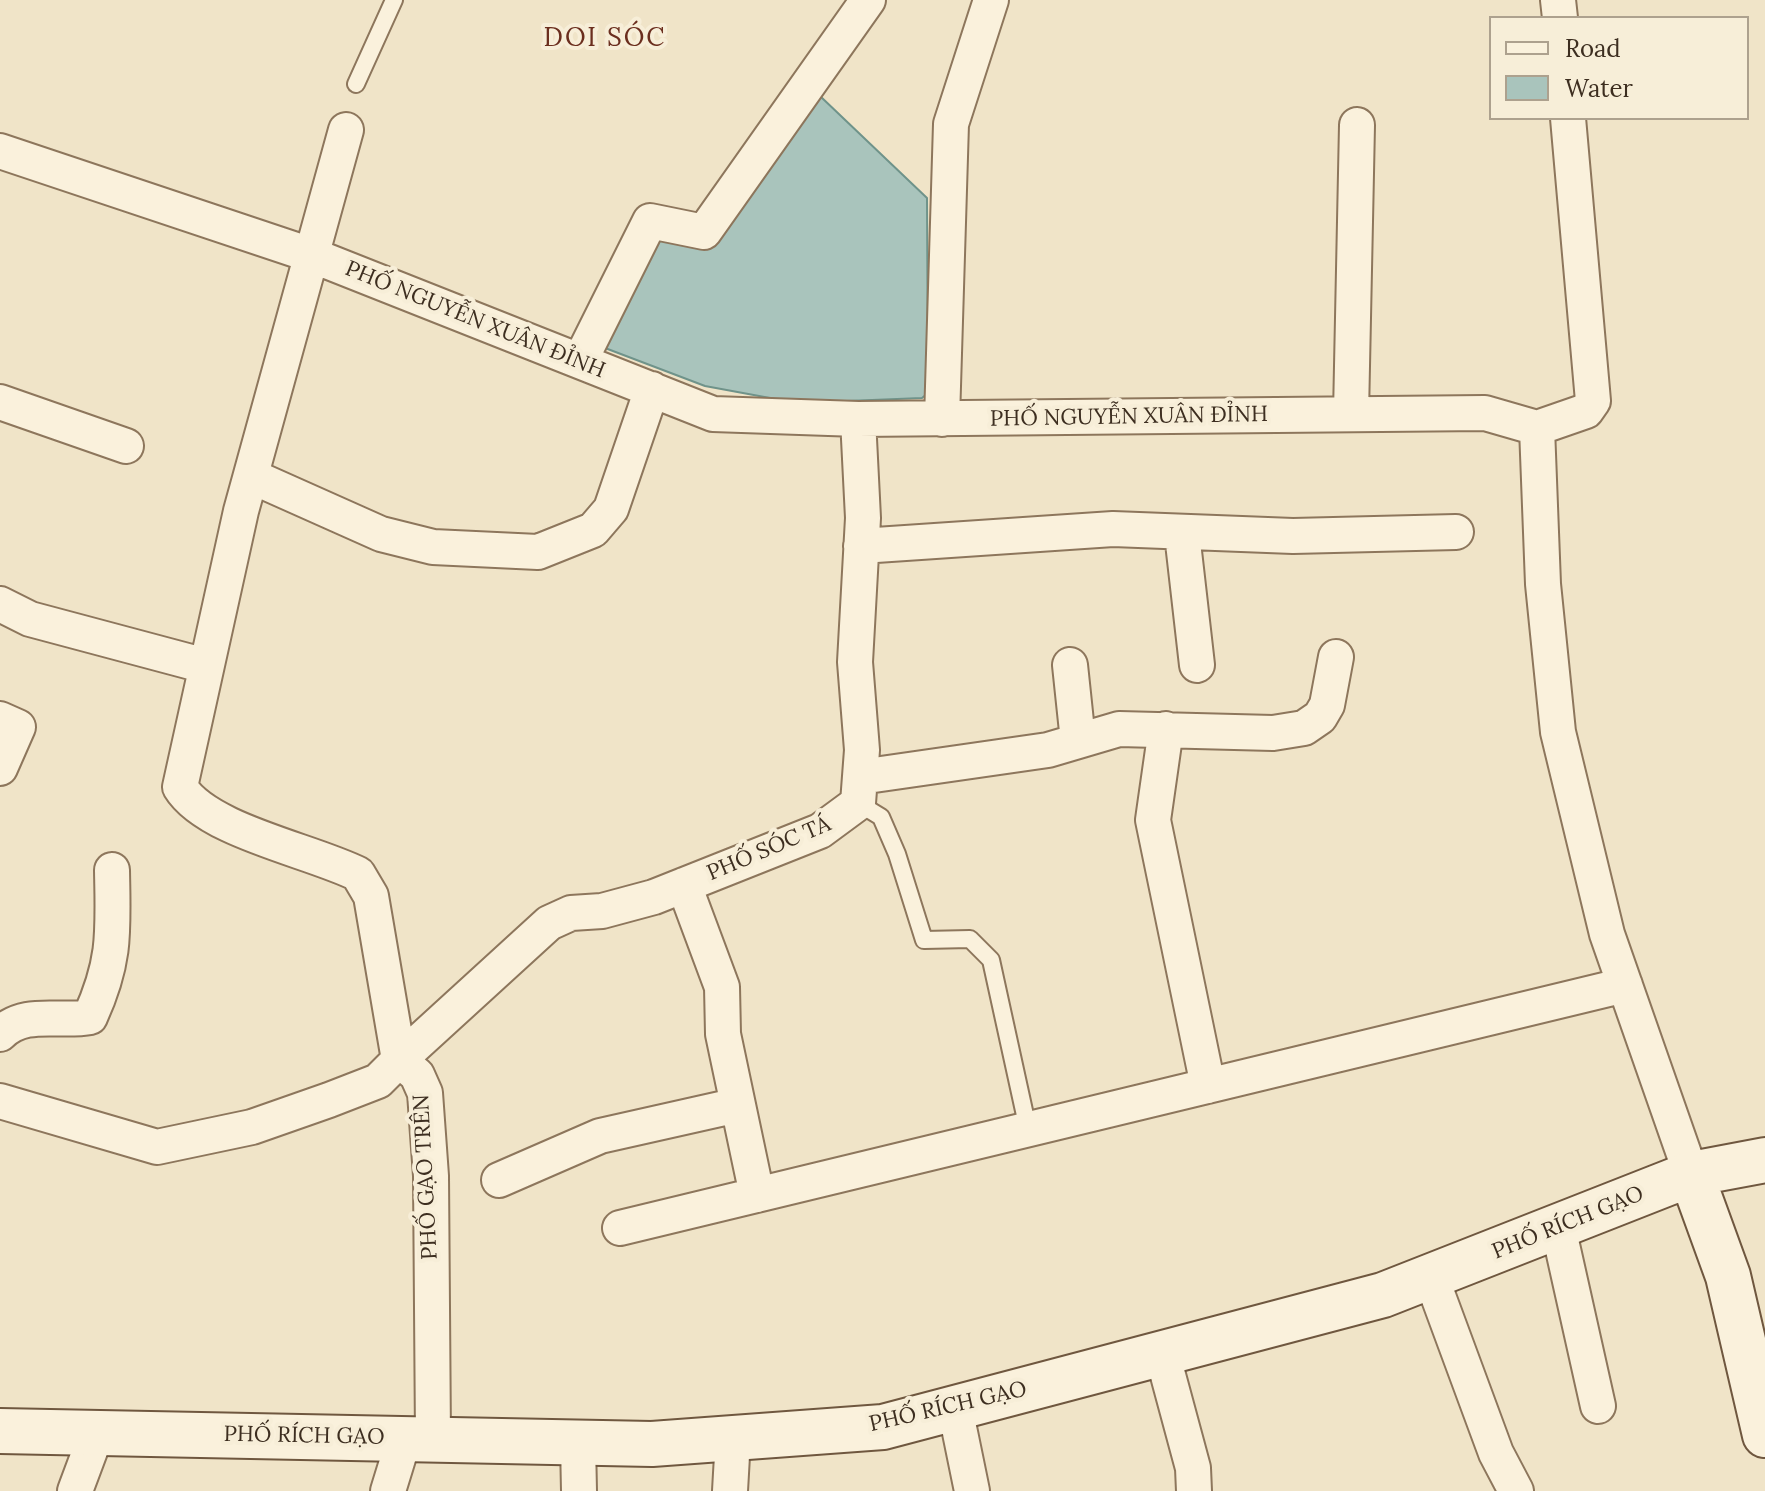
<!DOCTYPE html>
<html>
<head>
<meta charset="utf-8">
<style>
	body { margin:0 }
	#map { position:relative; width:1765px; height:1491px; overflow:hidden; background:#f0e4c8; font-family:Lora,serif }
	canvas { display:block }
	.legend { position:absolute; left:1489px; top:16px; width:260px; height:104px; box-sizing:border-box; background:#f7eed8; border:2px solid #ada18e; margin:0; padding:10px 14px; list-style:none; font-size:24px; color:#3d2e20 }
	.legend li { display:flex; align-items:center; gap:16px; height:40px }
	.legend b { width:40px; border:2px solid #ada18e }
</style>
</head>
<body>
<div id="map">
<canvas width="1765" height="1491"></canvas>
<ul class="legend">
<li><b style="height:10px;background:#faf1dc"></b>Road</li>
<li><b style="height:22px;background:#a9c4bc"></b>Water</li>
</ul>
</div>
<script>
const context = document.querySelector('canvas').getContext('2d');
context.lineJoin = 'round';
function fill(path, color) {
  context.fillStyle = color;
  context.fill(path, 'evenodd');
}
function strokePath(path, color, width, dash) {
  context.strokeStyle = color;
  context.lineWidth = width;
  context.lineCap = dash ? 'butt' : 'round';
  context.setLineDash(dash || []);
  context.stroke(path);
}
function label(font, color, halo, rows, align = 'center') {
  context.font = font + ' Lora,serif';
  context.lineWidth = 8;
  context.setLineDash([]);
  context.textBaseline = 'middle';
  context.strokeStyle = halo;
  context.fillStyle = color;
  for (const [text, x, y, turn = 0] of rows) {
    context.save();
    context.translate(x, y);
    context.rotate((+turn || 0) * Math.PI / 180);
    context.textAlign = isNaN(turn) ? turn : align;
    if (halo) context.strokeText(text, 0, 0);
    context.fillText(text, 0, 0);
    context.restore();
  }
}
const water = new Path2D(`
	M820 96 927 198 928 393 922 398 797 403 705 386 605 348 662 230 704 249Z`);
const lane = new Path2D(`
	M356 84 394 0
	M858 803 881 817 897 854 924 940 970 939 991 960 1028 1129`);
const street = new Path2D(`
	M1558 0 1560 18
	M346 130 241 511 180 787C207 831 310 850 358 874L371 896 399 1060
	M0 151 314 256 713 414 858 419 1485 413 1537 428 1543 584 1558 732 1607 934 1691 1174
	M580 361 650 221 704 232 868 0
	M0 402 126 446
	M1351 414 1357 125
	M942 419 951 124 991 0
	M1537 428 1586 411 1593 401 1568 118
	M251 476 381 534 433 547 538 552 593 530 611 509 652 389
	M1182 534 1197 665
	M861 546 1113 529 1293 536 1456 532
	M0 604 30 619 206 666
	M1070 665 1078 741
	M0 719 18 727 0 768
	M1166 729 1153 820 1208 1086
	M860 777 1048 750 1119 729 1273 733 1304 728 1320 717 1327 705 1336 657
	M684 885 722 987 723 1034 757 1195
	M0 1034C25 1009 59 1023 90 1017 116 960 113 931 112 870
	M399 1060 549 923 571 913 602 911 654 897 820 831 858 803 862 750 855 662 863 518 858 419
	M0 1101 157 1147 252 1127 329 1100 378 1081 399 1060 417 1075 425 1093 431 1176 433 1439
	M499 1180 600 1136 738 1105
	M1558 1227 1598 1406
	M620 1228 1625 985
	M1431 1277 1496 1453 1516 1491
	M1162 1353 1193 1468 1194 1491
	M955 1408 972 1491
	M578 1443 579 1491
	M75 1491 97 1432
	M388 1491 404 1439
	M730 1491 733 1438`);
const secondary = new Path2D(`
	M1691 1174 1728 1276 1765 1435
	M0 1431 652 1444 883 1427 1383 1295 1691 1174 1765 1160`);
const streetNames = [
	["PHỐ NGUYỄN XUÂN ĐỈNH",475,320,22],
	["PHỐ NGUYỄN XUÂN ĐỈNH",1129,417,-1],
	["PHỐ SÓC TÁ",769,849,-23],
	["PHỐ GẠO TRÊN",426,1177,-93],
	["PHỐ RÍCH GẠO",1568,1223,-22],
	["PHỐ RÍCH GẠO",948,1407,-13],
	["PHỐ RÍCH GẠO",304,1436,1]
];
const quarterNames = [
	["DOI SÓC",605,39]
];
fill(water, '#a9c4bc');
strokePath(water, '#6f938a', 2);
strokePath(lane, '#8d765c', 20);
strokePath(street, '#8d765c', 38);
strokePath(secondary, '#6f573f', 48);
strokePath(lane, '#faf1dc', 16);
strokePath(street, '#faf1dc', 34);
strokePath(secondary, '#faf1dc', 44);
label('22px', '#3d2e20', '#f7eed8', streetNames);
context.letterSpacing = '2px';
label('26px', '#6b2e1e', '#f7eed8', quarterNames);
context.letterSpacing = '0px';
</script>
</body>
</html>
